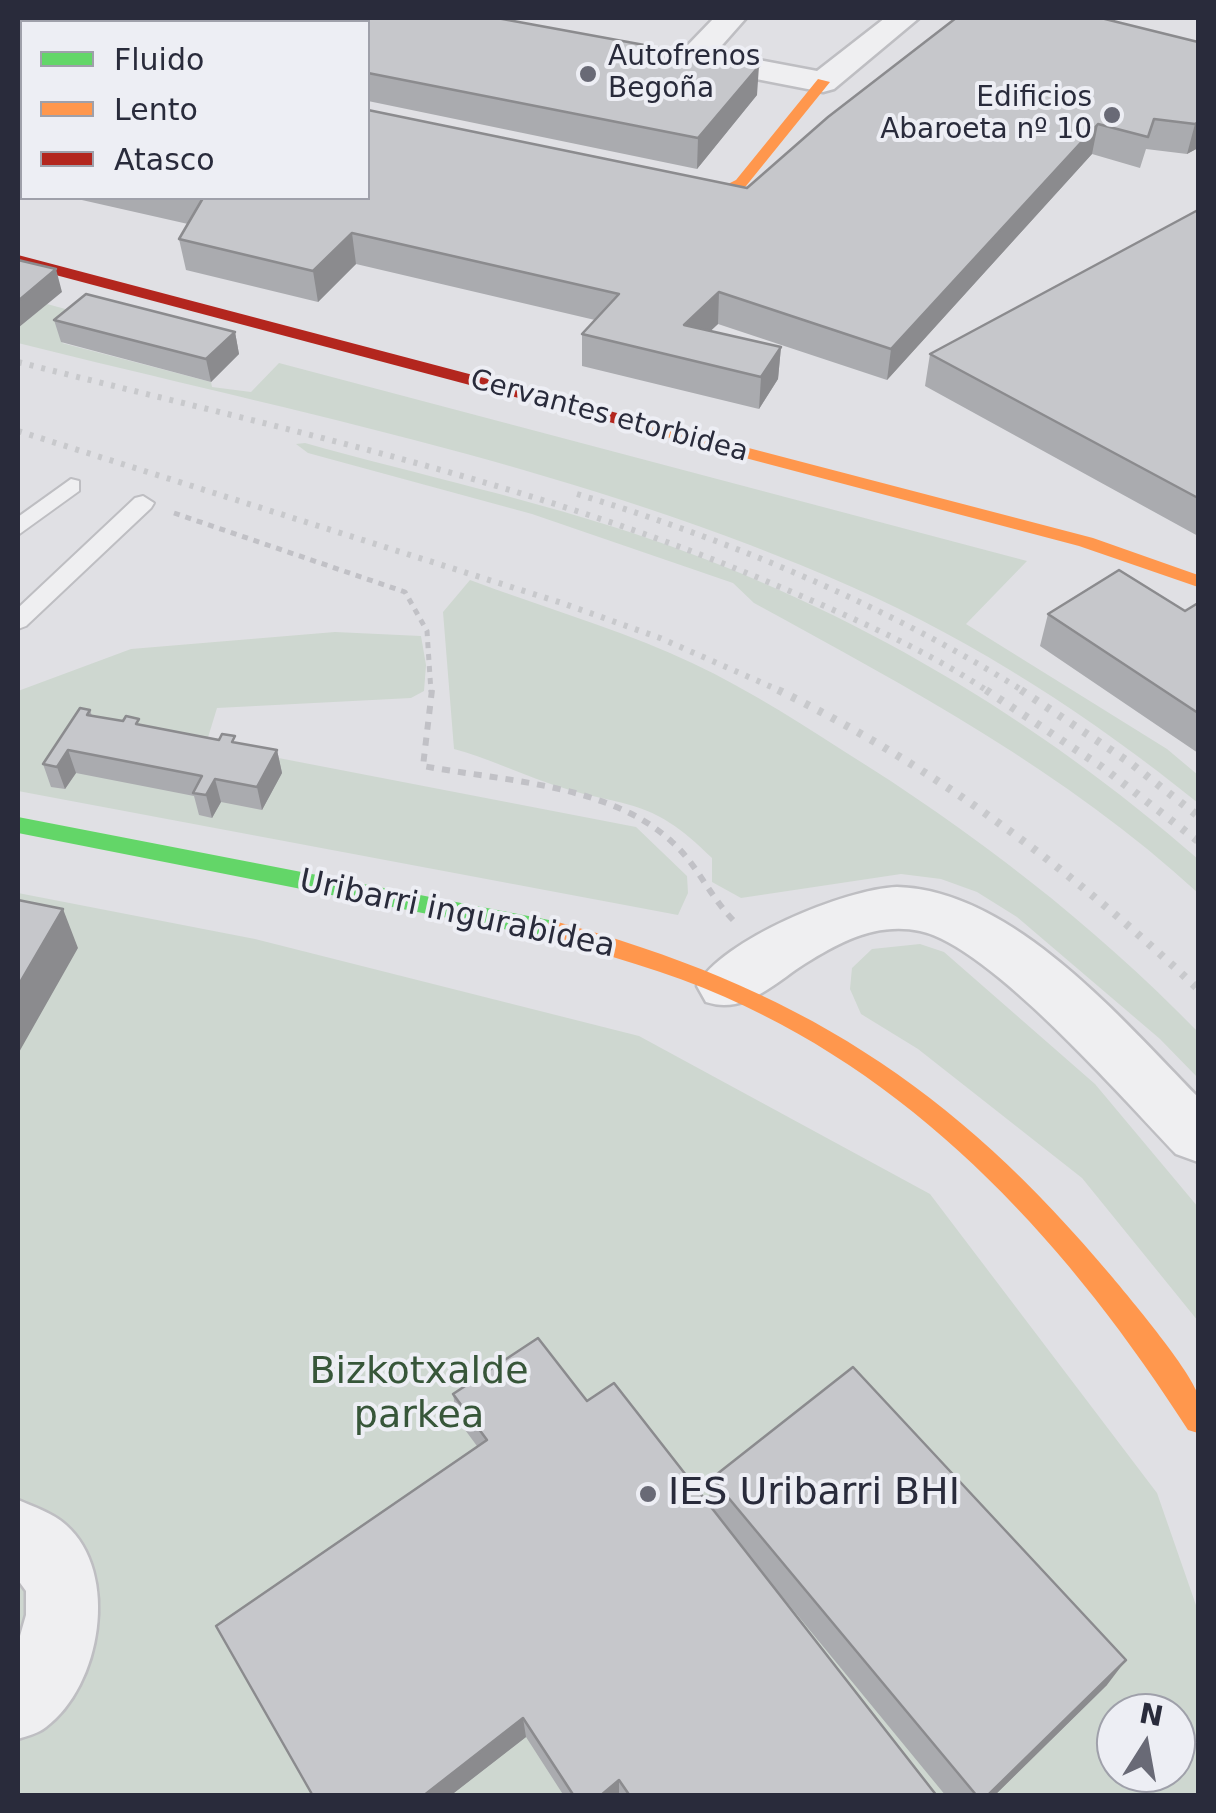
<!DOCTYPE html>
<html>
<head>
<meta charset="utf-8">
<style>
	body { margin:0 }
	#map { position:relative; width:1216px; height:1813px; overflow:hidden; background:#e0e0e4; font-family:"DejaVu Sans",sans-serif }
	canvas { display:block }
	.frame { position:absolute; inset:0; border:20px solid #292b3b; pointer-events:none }
	.legend { position:absolute; left:20px; top:20px; width:350px; height:180px; box-sizing:border-box; background:#edeef4; border:2px solid #9fa0aa; margin:0; padding:12px 18px; list-style:none; font-size:30px; color:#292b3b }
	.legend li { display:flex; align-items:center; gap:20px; height:50px }
	.legend b { width:50px; border:2px solid #9fa0aa }
	.north { position:absolute; left:1096px; top:1693px; width:100px; height:100px; box-sizing:border-box; background:#edeef4; border:2px solid #9fa0aa; border-radius:50%; rotate:11deg; font-size:28px; font-weight:700; line-height:40px; text-align:center; color:#292b3b }
	.north::after { content:''; display:block; margin:auto; width:35px; height:45px; background:#696a76; clip-path:polygon(50% 0,100% 100%,50% 72%,0 100%) }
</style>
</head>
<body>
<div id="map">
<canvas width="1216" height="1813"></canvas>
<div class="frame"></div>
<ul class="legend">
<li><b style="height:12px;background:#63d668"></b>Fluido</li>
<li><b style="height:12px;background:#ff974d"></b>Lento</li>
<li><b style="height:12px;background:#b3261e"></b>Atasco</li>
</ul>
<div class="north">N</div>
</div>
<script>
const context = document.querySelector('canvas').getContext('2d');
context.lineJoin = 'round';
function fill(path, color) {
  context.fillStyle = color;
  context.fill(path, 'evenodd');
}
function strokePath(path, color, width, dash) {
  context.strokeStyle = color;
  context.lineWidth = width;
  context.lineCap = dash ? 'butt' : 'round';
  context.setLineDash(dash || []);
  context.stroke(path);
}
function label(font, color, halo, rows, align = 'center') {
  context.font = font + ' "DejaVu Sans",sans-serif';
  context.lineWidth = 8;
  context.setLineDash([]);
  context.textBaseline = 'middle';
  context.strokeStyle = halo;
  context.fillStyle = color;
  for (const [text, x, y, turn = 0] of rows) {
    context.save();
    context.translate(x, y);
    context.rotate((+turn || 0) * Math.PI / 180);
    context.textAlign = isNaN(turn) ? turn : align;
    if (halo) context.strokeText(text, 0, 0);
    context.fillText(text, 0, 0);
    context.restore();
  }
}
const green = new Path2D(`
	M47 304 91 316 62 343 211 382 212 387 251 392 279 363 1027 561 966 624 1167 749 1198 775V803C1093 718 976 642 852 587 587 469 298 413 18 343V328Z
	M305 443C419 475 537 500 650 539 851 608 1038 719 1198 859V893C1068 773 908 687 754 603L733 583 532 514 308 453 296 444Z
	M470 580C537 605 605 625 670 653 731 679 786 714 842 750 971 830 1092 923 1198 1032V1078L1160 1039 1017 917 977 892 941 879 901 874 741 898 712 882V858C647 793 625 810 548 783 516 772 487 758 454 749L443 612Z
	M335 632 421 636 426 665 424 691 411 698 217 708 206 744 636 827 687 876 688 893 678 915 18 791V691L131 649Z
	M18 893 255 939 639 1036 930 1194 1157 1493 1198 1611V1795H18ZM1116 1713H1176V1773H1116Z
	M920 944 944 952 1095 1084 1198 1207V1321L1082 1178 918 1049 861 1014 850 989 852 968 872 949Z`);
const pathFar1 = new Path2D(`
	M174 513 405 592 427 631 431 692`);
const path = new Path2D(`
	M432 690 423 766C503 781 610 784 672 842 697 864 710 897 734 921`);
const lane = new Path2D(`
	M71 479 79 481V491L18 535V517Z
	M143 496 154 503 151 508 26 626 18 629V608L135 498Z`);
const street = new Path2D(`
	M714 18H746L716 52 817 71 885 18H919L834 89 823 92 674 63 669 56 674 49 686 47Z
	M897 887C1013 890 1122 1020 1198 1097V1162L1176 1154C1124 1100 989 945 920 931 878 922 841 941 806 963 774 983 745 1015 706 1002L697 986C721 940 845 889 897 887Z
	M18 1500C34 1507 53 1513 66 1525 120 1573 101 1686 46 1727 39 1733 27 1736 18 1739V1643L26 1615V1591L18 1580Z`);
const fast = new Path2D(`
	M18 817 554 921 562 924 565 930 562 936 554 939 18 833Z`);
const slow = new Path2D(`
	M818 79 830 82 746 186 718 199 663 192 656 188 663 184 716 190 736 180Z
	M630 417 1093 538 1198 575V587L1079 546 624 426V418Z
	M554 921C796 986 953 1086 1113 1278 1133 1302 1190 1370 1198 1395 1202 1406 1198 1422 1198 1433L1188 1430C1072 1249 925 1085 725 997 667 971 606 956 546 936L543 930 546 924Z`);
const jam = new Path2D(`
	M18 255 636 418 639 422 636 426H624L18 265Z`);
const railFar1 = new Path2D(`
	M18 362C274 427 536 482 780 587 851 617 925 649 989 692
	M18 431 562 603 660 638 783 692
	M577 494C735 542 885 605 1025 692`);
const rail = new Path2D(`
	M778 690C934 766 1072 870 1198 989
	M986 690 1102 767 1198 841
	M1021 690 1129 762 1198 816`);
const wall = new Path2D(`
	M368 22 757 95 697 169 368 101Z
	M1198 42V148L1187 154 1146 149 1140 168 1092 154 887 380 718 324 710 331 781 347 778 379 759 409 582 366V334L595 320 356 264 318 302 186 270 179 239 188 224 73 198H368L747 188Z
	M22 134V186L18 185V137Z
	M1198 210V536L925 386 930 354Z
	M54 320 235 332 239 354 211 382 61 342Z
	M1198 603V753L1040 646 1048 614 1185 611Z
	M90 710 92 716 277 750 282 773 262 810 221 802 212 818 199 815 194 796 76 773 65 789 51 787 43 764Z
	M453 1394 587 1401 708 1503 712 1478 1107 1685 994 1796H946L780 1594 937 1796H564L526 1737 450 1796H313L477 1446 457 1419Z`);
const shadedWall = new Path2D(`
	M18 18H51L44 22H22V37L18 41Z
	M759 66 757 95 697 169 698 138Z
	M22 96V132L18 136V100Z
	M1198 122V148L1187 154 1195 124Z
	M1098 124 1092 154 887 380 891 349Z
	M352 233 356 264 318 302 313 271Z
	M56 269 62 292 18 328V301Z
	M719 292 718 324 683 357 684 325Z
	M235 332 239 354 211 382 206 359Z
	M781 347 778 379 759 409 761 377Z
	M68 750 76 773 65 789 57 767Z
	M277 750 282 773 262 810 257 787Z
	M215 779 221 802 212 818 206 795Z
	M63 909 78 948 18 1054V986Z
	M1126 1660 1107 1685 994 1796H987Z
	M523 1718 526 1737 450 1796H423Z
	M619 1780V1796H600Z`);
const building = new Path2D(`
	M238 18H497L759 66 698 138 368 73V22H231Z
	M956 18H1101L1198 42V122L1195 124 1154 119 1148 137 1098 124 891 349 719 292 684 325 781 347 761 377 582 334 619 294 352 233 313 271 179 239 203 198H199H368V110L747 188 828 117Z
	M18 63 22 64V96L18 100Z
	M22 134V157L18 156V137Z
	M1198 210V498L930 354Z
	M18 260 56 269 18 301Z
	M86 294 235 332 206 359 54 320Z
	M1119 570 1185 611 1198 603V713L1048 614Z
	M80 708 90 710 87 715 123 721 126 716 139 719 136 724 219 740 222 734 235 736 232 742 277 750 257 787 215 779 206 795 193 793 202 776 68 750 57 767 43 764Z
	M18 900 63 909 18 986Z
	M538 1338 587 1401 614 1383 937 1796H630L619 1780 600 1796H574L523 1718 423 1796H313L216 1626 487 1440 453 1394Z
	M853 1367 1126 1660 987 1796H977L712 1478Z`);
const markers = [
	[588,74,10,"#696a76"],
	[1112,115,10,"#696a76"],
	[648,1494,10,"#696a76"]
];
const farPoinames = [
	["Autofrenos",608,58],
	["Begoña",608,90],
	["Edificios",1092,99,"right"],
	["Abaroeta nº 10",1092,131,"right"]
];
const farStreetnames = [
	["Cervantes etorbidea",609,417,15]
];
const streetNames = [
	["Uribarri ingurabidea",457,915,12]
];
const nearParknames = [
	["Bizkotxalde",419,1373],
	["parkea",419,1417]
];
const nearPoinames = [
	["IES Uribarri BHI",668,1494]
];
fill(green, '#ced7d0');
strokePath(lane, '#bebec2', 4);
strokePath(street, '#bebec2', 5);
strokePath(pathFar1, '#c1c1c6', 5, [6, 6]);
strokePath(path, '#c1c1c6', 6, [8, 8]);
fill(lane, '#efeff1');
fill(street, '#efeff1');
fill(fast, '#63d668');
fill(slow, '#ff974d');
fill(jam, '#b3261e');
strokePath(railFar1, '#c8c9cc', 6, [4, 8]);
strokePath(rail, '#c8c9cc', 8, [5, 10]);
fill(wall, '#aaabaf');
fill(shadedWall, '#8b8b8e');
fill(building, '#c6c7cb');
strokePath(building, '#8b8b8e', 2.5);
for (const [x, y, r, color] of markers) {
  const dot = new Path2D();
  dot.arc(x, y, r, 0, 2 * Math.PI);
  context.fillStyle = color;
  context.fill(dot);
  strokePath(dot, '#edeef4', 4);
}
label('28px', '#292b3b', '#edeef4', farPoinames, 'left');
label('28px', '#292b3b', '#edeef4', farStreetnames);
label('32px', '#292b3b', '#edeef4', streetNames);
label('38px', '#375639', '#edeef4', nearParknames);
label('38px', '#292b3b', '#edeef4', nearPoinames, 'left');
</script>
</body>
</html>
